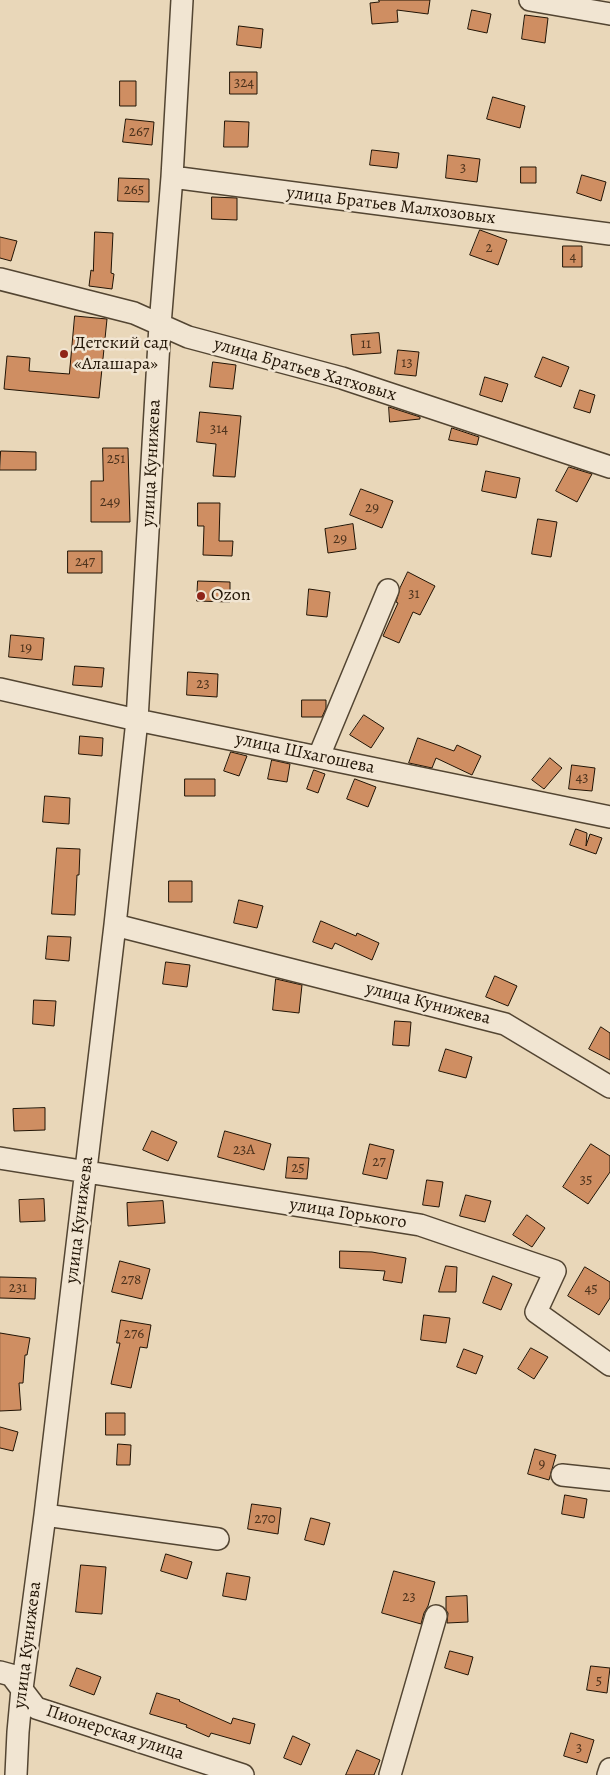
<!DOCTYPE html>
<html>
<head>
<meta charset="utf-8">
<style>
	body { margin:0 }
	canvas { display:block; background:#e9d7b9 }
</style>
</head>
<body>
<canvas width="610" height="1775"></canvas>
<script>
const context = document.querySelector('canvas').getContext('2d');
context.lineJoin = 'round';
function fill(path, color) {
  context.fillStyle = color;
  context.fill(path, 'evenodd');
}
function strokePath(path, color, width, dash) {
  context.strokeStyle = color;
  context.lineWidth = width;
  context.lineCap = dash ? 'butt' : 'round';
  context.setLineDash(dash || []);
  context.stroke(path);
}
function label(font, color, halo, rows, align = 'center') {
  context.font = font + ' Alegreya,serif';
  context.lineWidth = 5;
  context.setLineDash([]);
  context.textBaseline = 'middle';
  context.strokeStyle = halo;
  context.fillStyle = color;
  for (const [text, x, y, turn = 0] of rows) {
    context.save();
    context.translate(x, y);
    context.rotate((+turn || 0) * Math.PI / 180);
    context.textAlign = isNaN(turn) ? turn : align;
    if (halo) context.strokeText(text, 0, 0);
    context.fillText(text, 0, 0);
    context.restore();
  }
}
const building = new Path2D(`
	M379 0H430L428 14 397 10 398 22 372 24 370 3 379 2Z
	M472 10 491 14 487 33 468 29Z
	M525 15 548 18 545 43 522 39Z
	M239 26 263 29 261 48 237 45Z
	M230 72H257V94H230Z
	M120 81H136V106H120Z
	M493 97 525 106 520 128 487 119Z
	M126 119 154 122 152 145 123 142Z
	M225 121 249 122 248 147H224Z
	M372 150 399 153 397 168 370 165Z
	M448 155 480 159 477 182 446 178Z
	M521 167H536V183H521Z
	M582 175 606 182 601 201 577 193Z
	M119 178 149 179V202L118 201Z
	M212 197 237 198V220L212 219Z
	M480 230 507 240 498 265 470 255Z
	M95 232 113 233 111 273 114 274 112 289 89 286 91 270 93 271Z
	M0 237 17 241 11 261 0 258Z
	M563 246H582V267H563Z
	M75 316 107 319 99 398 4 389 7 356 30 358 29 371 69 374Z
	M379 333 381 353 353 355 351 335Z
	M398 350 419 352 416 376 395 374Z
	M543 357 569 367 561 387 535 377Z
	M213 362 236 365 233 389 210 387Z
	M485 377 508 384 502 402 480 395Z
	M580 390 595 395 590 413 574 408Z
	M389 407 420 417V419L390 422Z
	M200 412 241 416 235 477 213 476 216 444 197 442Z
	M452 428 479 437 477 445 449 440Z
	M103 448H128L130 522H91V481H103Z
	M1 451 36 452V470H0Z
	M569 467 592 474 577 502 556 491Z
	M486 471 520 478 516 498 482 491Z
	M361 489 393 501 382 528 350 515Z
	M198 503H220L219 541H233L232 556 203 555 204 526H198Z
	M538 519 557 522 551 557 532 554Z
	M353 524 356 549 328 553 325 529Z
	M68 551H102V573H68Z
	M408 572 435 586 420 615 413 612 399 643 383 636 398 603 396 602 400 588Z
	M198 581 230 582V602L197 601Z
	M309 589 330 592 327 617 307 615Z
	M11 635 44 638 42 660 9 657Z
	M75 666 104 668 102 687 73 685Z
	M188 672 218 674 217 697 187 695Z
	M302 700H326V708L322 717H302Z
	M364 715 384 728 371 748 350 735Z
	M80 736 103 738 102 756 79 754Z
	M418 738 454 751 457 745 481 756 472 775 436 758 432 768 409 763Z
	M231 752 247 756 239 776 224 771Z
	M550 758 562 768 544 789 532 780Z
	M272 760 290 764 287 782 268 779Z
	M572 765 595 768 592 791 569 789Z
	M314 770 325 774 318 793 307 789Z
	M185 779H215V796H185Z
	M355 779 376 787 368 807 347 799Z
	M45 796 70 798 69 824 43 822Z
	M576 829 587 833 586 846 590 834 602 838 596 854 570 845Z
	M57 848 80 849 79 875H77L75 915 52 914Z
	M169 881H192V902H169Z
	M239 900 263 906 257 928 234 923Z
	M321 921 356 936 357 933 379 943 372 960 335 943 332 949 313 942Z
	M48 936 71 937 69 961 46 959Z
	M166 962 190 965 187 987 163 984Z
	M495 976 517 986 508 1006 486 997Z
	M276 979 302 985 299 1013 273 1010Z
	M34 1000 56 1001 54 1026 33 1024Z
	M395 1021 411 1022 409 1046 393 1045Z
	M601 1027 610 1033V1060L589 1049Z
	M446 1049 472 1057 466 1078 439 1071Z
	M45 1108V1130L14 1131 13 1109Z
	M152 1131 177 1142 168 1161 143 1150Z
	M225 1131 271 1144 264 1170 218 1157Z
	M370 1144 394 1150 387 1179 363 1174Z
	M591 1144 610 1156V1172L588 1204 563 1187Z
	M288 1157 309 1158 307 1179 286 1178Z
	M427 1180 443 1182 439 1207 423 1205Z
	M466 1195 491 1201 485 1222 460 1216Z
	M44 1199 45 1221 20 1222 19 1200Z
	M163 1201 165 1223 128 1226 127 1203Z
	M527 1215 545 1228 532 1247 513 1235Z
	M340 1251 372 1252 406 1258 402 1283 383 1280 385 1271 340 1268Z
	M120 1261 150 1269 142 1299 112 1292Z
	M446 1266 457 1267 456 1292H439Z
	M585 1267 610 1282V1298L599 1315 568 1296Z
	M493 1276 512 1284 501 1310 483 1303Z
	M0 1277 36 1278 35 1299 0 1298Z
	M424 1315 450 1318 446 1343 421 1340Z
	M121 1320 151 1325 147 1348 140 1347 131 1388 111 1384 120 1343H117Z
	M0 1333 30 1338 27 1355H25L23 1383H19L21 1410 0 1411Z
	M531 1348 548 1357 534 1379 518 1369Z
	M464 1349 483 1356 476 1374 457 1367Z
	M106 1413H125V1435H106Z
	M0 1427 18 1432 13 1451 0 1448Z
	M118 1444 131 1445 130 1465H117Z
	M535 1449 556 1455 549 1480 528 1474Z
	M565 1495 587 1499 584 1518 562 1514Z
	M252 1504 281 1508 278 1534 248 1529Z
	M311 1518 330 1523 324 1545 305 1540Z
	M166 1554 192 1562 187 1579 161 1571Z
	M81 1565 106 1567 102 1614 76 1612Z
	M394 1571 435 1582 428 1606 424 1613 421 1624 382 1613Z
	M227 1573 250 1577 246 1600 223 1596Z
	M467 1596 468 1622 447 1623 448 1613 446 1610V1597Z
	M450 1651 473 1657 468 1675 445 1668Z
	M591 1666 610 1668 607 1693 587 1690Z
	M77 1668 101 1677 94 1695 70 1686Z
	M157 1693 180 1700 179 1701 231 1724 233 1718 255 1724 250 1744 211 1733 209 1737 186 1727 187 1725 150 1714Z
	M571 1733 594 1740 587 1763 564 1756Z
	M293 1736 310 1744 301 1765 284 1758Z
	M357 1750 380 1760 374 1775H346Z`);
const minor = new Path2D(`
	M530 0 610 14
	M172 177 610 234
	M0 279 134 313 188 337 342 378 610 467
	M0 689 137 720 610 817
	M319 756 388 590
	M115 925 505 1024 610 1087
	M0 1158 420 1225 555 1271 536 1312 610 1365
	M562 1475 610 1480
	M45 1515 218 1539
	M0 1672 11 1675 36 1708 243 1775
	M16 1775 18 1732 22 1689 45 1515 115 925 137 720 160 325 172 177 182 0
	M390 1775 436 1616
	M608 1775 610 1769`);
const markers = [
	[64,354,5,"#8f2418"],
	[201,596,5,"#8f2418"]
];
const numberNames = [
	["324",244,83],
	["267",139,132],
	["3",463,168],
	["265",134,190],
	["2",489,248],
	["4",573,257],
	["11",366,344],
	["13",407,363],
	["314",219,429],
	["251",116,459],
	["249",110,502],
	["29",372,508],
	["29",340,539],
	["247",85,562],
	["31",414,594],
	["19",26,648],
	["23",203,684],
	["43",582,778],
	["23А",244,1150],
	["27",379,1162],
	["25",298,1168],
	["35",586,1180],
	["278",131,1280],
	["231",18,1288],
	["45",591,1289],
	["276",134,1334],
	["9",542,1464],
	["270",265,1519],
	["23",409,1597],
	["5",599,1681],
	["3",579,1748]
];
const streetNames = [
	["улица Братьев Малхозовых",391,206,7],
	["улица Братьев Хатховых",305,370,16],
	["улица Кунижева",152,463,-87],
	["улица Шхагошева",305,754,12],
	["улица Кунижева",428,1004,14],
	["улица Горького",348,1214,9],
	["улица Кунижева",80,1220,-83],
	["улица Кунижева",28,1645,-83],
	["Пионерская улица",115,1733,18]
];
const poiNames = [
	["Детский сад",74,344],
	["«Алашара»",74,365],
	["Ozon",211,596]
];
fill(building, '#cf8e62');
strokePath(building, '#211405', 1);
strokePath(minor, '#534532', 24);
strokePath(minor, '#f1e5d2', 21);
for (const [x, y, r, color] of markers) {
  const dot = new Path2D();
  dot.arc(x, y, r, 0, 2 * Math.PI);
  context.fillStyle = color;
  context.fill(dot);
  strokePath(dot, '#f1e5d2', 2);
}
label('15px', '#4c321c', null, numberNames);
label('18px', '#211405', '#f1e5d2', streetNames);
label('18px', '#211405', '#f1e5d2', poiNames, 'left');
</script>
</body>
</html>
